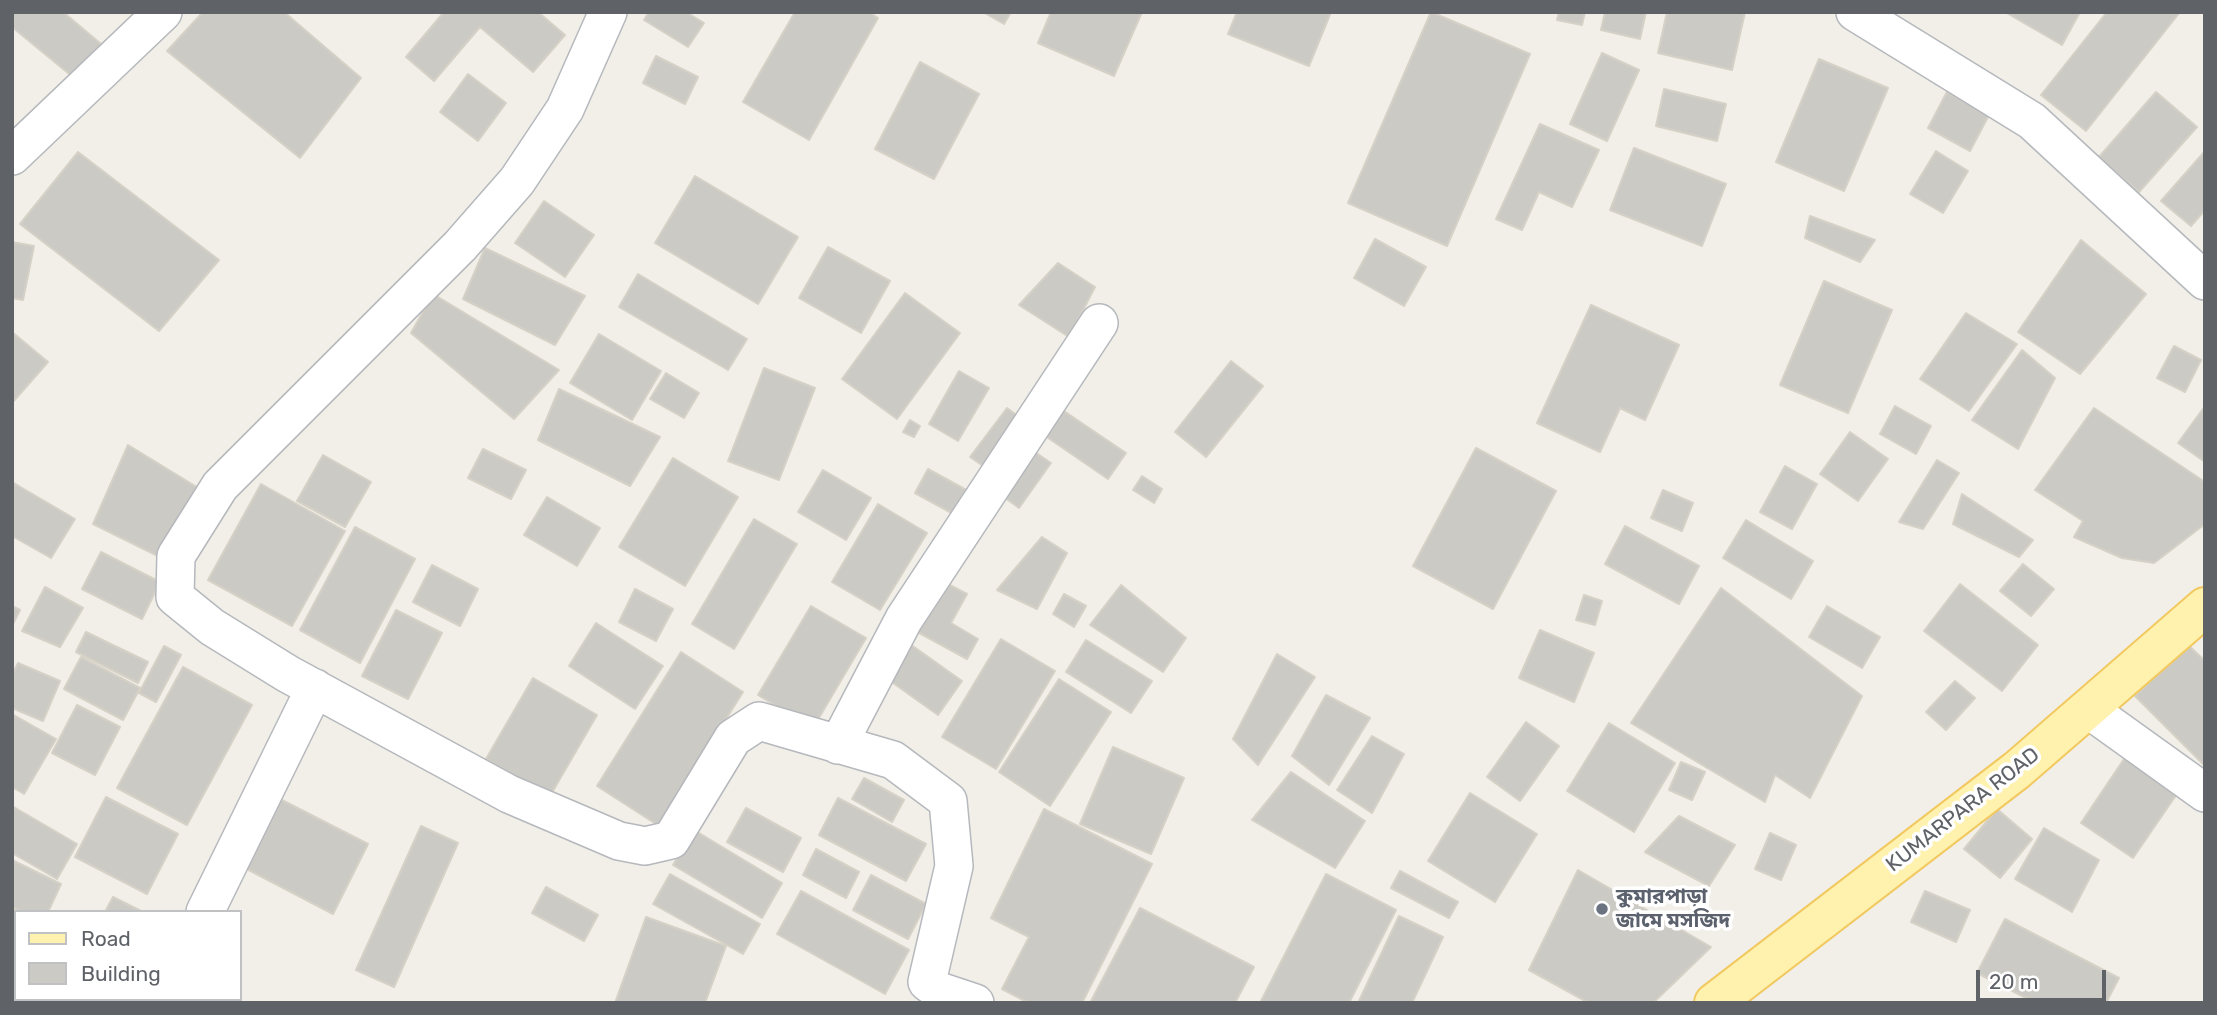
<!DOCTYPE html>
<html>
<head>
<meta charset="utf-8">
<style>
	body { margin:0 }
	#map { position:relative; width:2217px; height:1015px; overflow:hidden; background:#f1efe8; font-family:Rubik,sans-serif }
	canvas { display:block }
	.frame { position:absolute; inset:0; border:14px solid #5f6368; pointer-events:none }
	.legend { position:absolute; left:14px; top:910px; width:228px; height:91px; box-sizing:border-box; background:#fff; border:2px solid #bfc1c3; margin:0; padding:9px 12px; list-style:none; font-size:21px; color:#5f6368 }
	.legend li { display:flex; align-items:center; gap:14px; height:35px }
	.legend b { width:35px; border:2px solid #bfc1c3 }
	.scale { position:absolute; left:1976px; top:970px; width:130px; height:32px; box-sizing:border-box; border:4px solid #5f6368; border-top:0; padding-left:9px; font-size:21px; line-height:24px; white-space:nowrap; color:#5f6368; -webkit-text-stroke:5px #fff; paint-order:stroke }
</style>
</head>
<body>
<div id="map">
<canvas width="2217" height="1015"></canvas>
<div class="frame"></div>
<ul class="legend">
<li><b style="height:9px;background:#fff2af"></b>Road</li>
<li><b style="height:19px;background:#cccac5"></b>Building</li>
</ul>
<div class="scale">20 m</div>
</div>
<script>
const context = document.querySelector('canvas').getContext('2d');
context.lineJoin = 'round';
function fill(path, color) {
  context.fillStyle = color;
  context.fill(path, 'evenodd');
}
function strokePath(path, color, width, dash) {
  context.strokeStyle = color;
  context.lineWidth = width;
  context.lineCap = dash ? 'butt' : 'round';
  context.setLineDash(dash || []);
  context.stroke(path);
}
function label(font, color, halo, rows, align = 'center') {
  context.font = font + ' Rubik,"Noto Sans Bengali",sans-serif';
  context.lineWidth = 7;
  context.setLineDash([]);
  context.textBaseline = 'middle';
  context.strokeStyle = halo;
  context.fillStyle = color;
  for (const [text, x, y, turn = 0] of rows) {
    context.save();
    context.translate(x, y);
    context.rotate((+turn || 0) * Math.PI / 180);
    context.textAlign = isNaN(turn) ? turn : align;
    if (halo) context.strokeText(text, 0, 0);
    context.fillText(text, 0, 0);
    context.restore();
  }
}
const building = new Path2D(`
	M12 12H63L107 49 79 82 12 27Z
	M203 12H284L361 78 300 158 167 51Z
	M444 12H538L565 35 533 72 480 27 434 81 406 57Z
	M649 12H686L704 23 688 47 644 20Z
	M795 12H869L878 18 809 140 743 102Z
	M983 12H1011L1004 24Z
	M1051 12H1142L1114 76 1038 43Z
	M1237 12H1331L1309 66 1228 34Z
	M1431 12 1530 54 1447 246 1348 203Z
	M1559 12H1585L1582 25 1557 20Z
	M1605 12H1646L1640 39 1601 30Z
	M1667 12H1745L1732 70 1658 53Z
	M2005 12H2080L2062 45Z
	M2107 12H2180L2086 131 2041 95Z
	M1602 53 1639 70 1607 141 1570 124Z
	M656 56 698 77 685 104 643 83Z
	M1819 59 1888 88 1844 191 1776 162Z
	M920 62 979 94 934 179 875 149Z
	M468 74 506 103 478 141 440 112Z
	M1664 89 1726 104 1717 141 1656 126Z
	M1947 92 1989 115 1970 151 1928 128Z
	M2156 92 2197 127 2139 192 2099 157Z
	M1540 124 1599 150 1572 207 1539 192 1522 230 1496 219Z
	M1634 148 1726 184 1702 246 1610 210Z
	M1936 151 1968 171 1943 213 1910 194Z
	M2205 151V210L2191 226 2161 201Z
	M78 152 219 260 159 331 20 224Z
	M695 176 798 237 758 304 655 243Z
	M544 201 594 235 565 277 515 243Z
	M1810 216 1875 240 1860 262 1805 238Z
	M1375 239 1426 267 1404 306 1354 278Z
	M2081 240 2146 294 2080 374 2018 332Z
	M12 242 34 246 23 300 12 298Z
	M828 247 890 281 861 333 799 298Z
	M485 248 585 296 555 345 463 299Z
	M1058 263 1095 287 1069 337 1019 305Z
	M638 274 747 339 728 370 619 307Z
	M1824 281 1892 310 1848 413 1780 385Z
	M905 293 960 333 897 419 842 379Z
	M433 294 559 370 514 419 411 333Z
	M1591 305 1679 345 1645 420 1620 408 1600 452 1537 423Z
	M1966 313 2017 344 1969 411 1920 379Z
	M12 332 48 362 12 403Z
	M599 334 661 371 632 420 570 383Z
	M2174 346 2201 360 2185 392 2157 378Z
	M2022 350 2055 378 2018 449 1972 420Z
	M1231 361 1263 386 1206 457 1175 432Z
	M764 368 815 388 779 480 728 461Z
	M959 371 989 388 958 441 929 424Z
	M666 373 699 393 684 418 650 399Z
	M559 389 660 437 630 486 538 440Z
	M1055 405 1126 453 1108 479 1038 431Z
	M1895 406 1931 426 1916 454 1880 434Z
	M2205 406V462L2178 443Z
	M1007 408 1022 419 986 468 970 457Z
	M2094 408 2205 482V524L2154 563 2122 558 2074 537 2083 521 2035 490Z
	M910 420 920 426 914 437 903 432Z
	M1850 432 1888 459 1858 501 1820 474Z
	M128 445 200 489 168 561 93 524Z
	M1029 448 1051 463 1019 508 997 492Z
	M1476 448 1556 491 1493 609 1413 566Z
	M483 449 526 470 511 499 468 478Z
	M323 455 371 482 345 527 297 501Z
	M673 458 738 497 685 586 619 547Z
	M1937 460 1959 473 1923 529 1899 522Z
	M1785 466 1817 484 1792 529 1760 512Z
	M928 469 970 492 957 516 915 493Z
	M823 470 871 498 846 540 798 512Z
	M1142 476 1162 489 1154 503 1133 490Z
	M12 482 75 519 51 558 12 536Z
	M261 484 345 531 292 626 208 580Z
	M1663 490 1693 503 1682 531 1651 518Z
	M1962 494 2033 540 2019 557 1953 524Z
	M547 497 600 528 577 566 524 535Z
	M878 504 927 533 880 610 832 582Z
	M754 519 797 544 734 649 692 624Z
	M1746 520 1813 561 1791 599 1723 558Z
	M1625 526 1699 566 1679 604 1605 564Z
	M355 527 415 559 360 663 300 630Z
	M1042 537 1067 553 1037 609 997 590Z
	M101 552 160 582 142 619 82 589Z
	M2023 564 2054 589 2031 616 2000 591Z
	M432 565 478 589 460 626 413 602Z
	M938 579 967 594 951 623 978 639 967 659 912 629Z
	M1960 584 2038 645 2002 691 1924 631Z
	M1121 585 1186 638 1163 672 1090 625Z
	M45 587 83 608 60 647 22 631Z
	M1721 588 1862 696 1810 798 1775 775 1765 802 1631 723Z
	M635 589 673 609 656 641 619 622Z
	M1064 594 1086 606 1074 627 1053 614Z
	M1584 595 1602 601 1595 625 1576 620Z
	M12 606 20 610 12 626Z
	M811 606 866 638 813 728 758 695Z
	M1827 606 1880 637 1862 668 1809 637Z
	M396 610 442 633 408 699 362 676Z
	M596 623 663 666 635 709 569 666Z
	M1540 630 1594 653 1574 702 1519 678Z
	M86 632 148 662 138 683 76 652Z
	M1001 639 1055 671 996 769 942 737Z
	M1086 640 1152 681 1131 713 1066 672Z
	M910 644 962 681 938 715 886 678Z
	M2187 644 2205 661V766L2135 696Z
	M164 646 181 655 156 702 139 693Z
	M681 652 743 692 659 826 597 786Z
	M1277 654 1315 677 1258 765 1233 739Z
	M81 657 140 688 123 720 64 689Z
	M18 663 60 681 43 721 12 708V675Z
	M183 667 252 705 187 825 117 788Z
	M533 678 597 715 550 796 486 759Z
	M1059 679 1111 712 1050 806 999 772Z
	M1955 681 1975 698 1946 730 1926 712Z
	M1326 695 1370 718 1329 785 1292 756Z
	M77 705 120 727 95 775 52 753Z
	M12 714 56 739 24 794 12 787Z
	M1526 722 1559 746 1520 801 1487 777Z
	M1609 723 1675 763 1634 832 1567 791Z
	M1372 736 1404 754 1372 813 1337 790Z
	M1113 747 1184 778 1151 854 1080 824Z
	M2128 753 2181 788 2133 858 2081 823Z
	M1681 762 1705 772 1692 800 1669 790Z
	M1291 772 1365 821 1335 868 1252 820Z
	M864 778 904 800 892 822 852 799Z
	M1470 793 1537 834 1495 902 1428 861Z
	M106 797 178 834 147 894 75 857Z
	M278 798 368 844 333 914 243 867Z
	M838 798 926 844 906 881 819 835Z
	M12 806 77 844 57 879 12 853Z
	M746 808 801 838 783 872 727 842Z
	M1044 809 1152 864 1082 1003H1029L1002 989 1029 937 991 918Z
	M1997 809 2032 839 2000 878 1964 849Z
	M1679 816 1735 845 1709 886 1645 852Z
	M421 826 458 843 394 987 356 970Z
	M2044 828 2099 860 2072 912 2015 879Z
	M694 830 782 883 762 918 673 865Z
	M1770 833 1796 845 1781 880 1755 869Z
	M816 849 859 872 846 898 803 875Z
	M12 860 61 884 48 912H22L12 907Z
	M1578 870 1711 947 1653 1003H1589L1529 970Z
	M1400 871 1458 902 1449 918 1391 888Z
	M670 874 760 924 743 954 653 904Z
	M1326 874 1396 910 1349 1003H1260Z
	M871 875 926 904 908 939 853 910Z
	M546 887 598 915 584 941 532 913Z
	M801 891 909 950 885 994 777 934Z
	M1925 891 1970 910 1956 942 1911 922Z
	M113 897 143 912H105Z
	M1140 908 1254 967 1235 1003H1090Z
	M1399 916 1443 937 1412 1003H1358Z
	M646 917 726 946 705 1003H615Z
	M2005 919 2119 978 2106 1003H2036L1977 973Z`);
const minor = new Path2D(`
	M608 12 565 109 517 181 460 246 220 486 176 556 175 597 212 627 288 674 509 794 619 841 645 846 671 840 733 738 759 721 893 760 948 801 954 866 927 982 939 991 975 1003
	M1855 12 2032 121 2205 281
	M12 156 163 12
	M2088 709 2205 793
	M838 745 904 619 1099 323
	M205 912 315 688
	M161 1003 163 999`);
const primary = new Path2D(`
	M1714 1003 2017 770 2205 607`);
const markers = [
	[1602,909,7,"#6b7280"]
];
const streetNames = [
	["KUMARPARA ROAD",1963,810,-38]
];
const worshipNames = [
	["কুমারপাড়া",1616,897],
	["জামে মসজিদ",1616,921]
];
fill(building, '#cccac5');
strokePath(building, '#d6d1c6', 2);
strokePath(minor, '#b5b8bc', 40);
strokePath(primary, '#f2c960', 42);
strokePath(minor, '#fff', 37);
strokePath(primary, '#fff2af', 38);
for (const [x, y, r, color] of markers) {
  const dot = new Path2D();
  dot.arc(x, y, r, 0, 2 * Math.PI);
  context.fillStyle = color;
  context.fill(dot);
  strokePath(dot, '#fff', 2.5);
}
label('21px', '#5f6368', '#fff', streetNames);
label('bold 21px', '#5b616d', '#fff', worshipNames, 'left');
</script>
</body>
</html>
